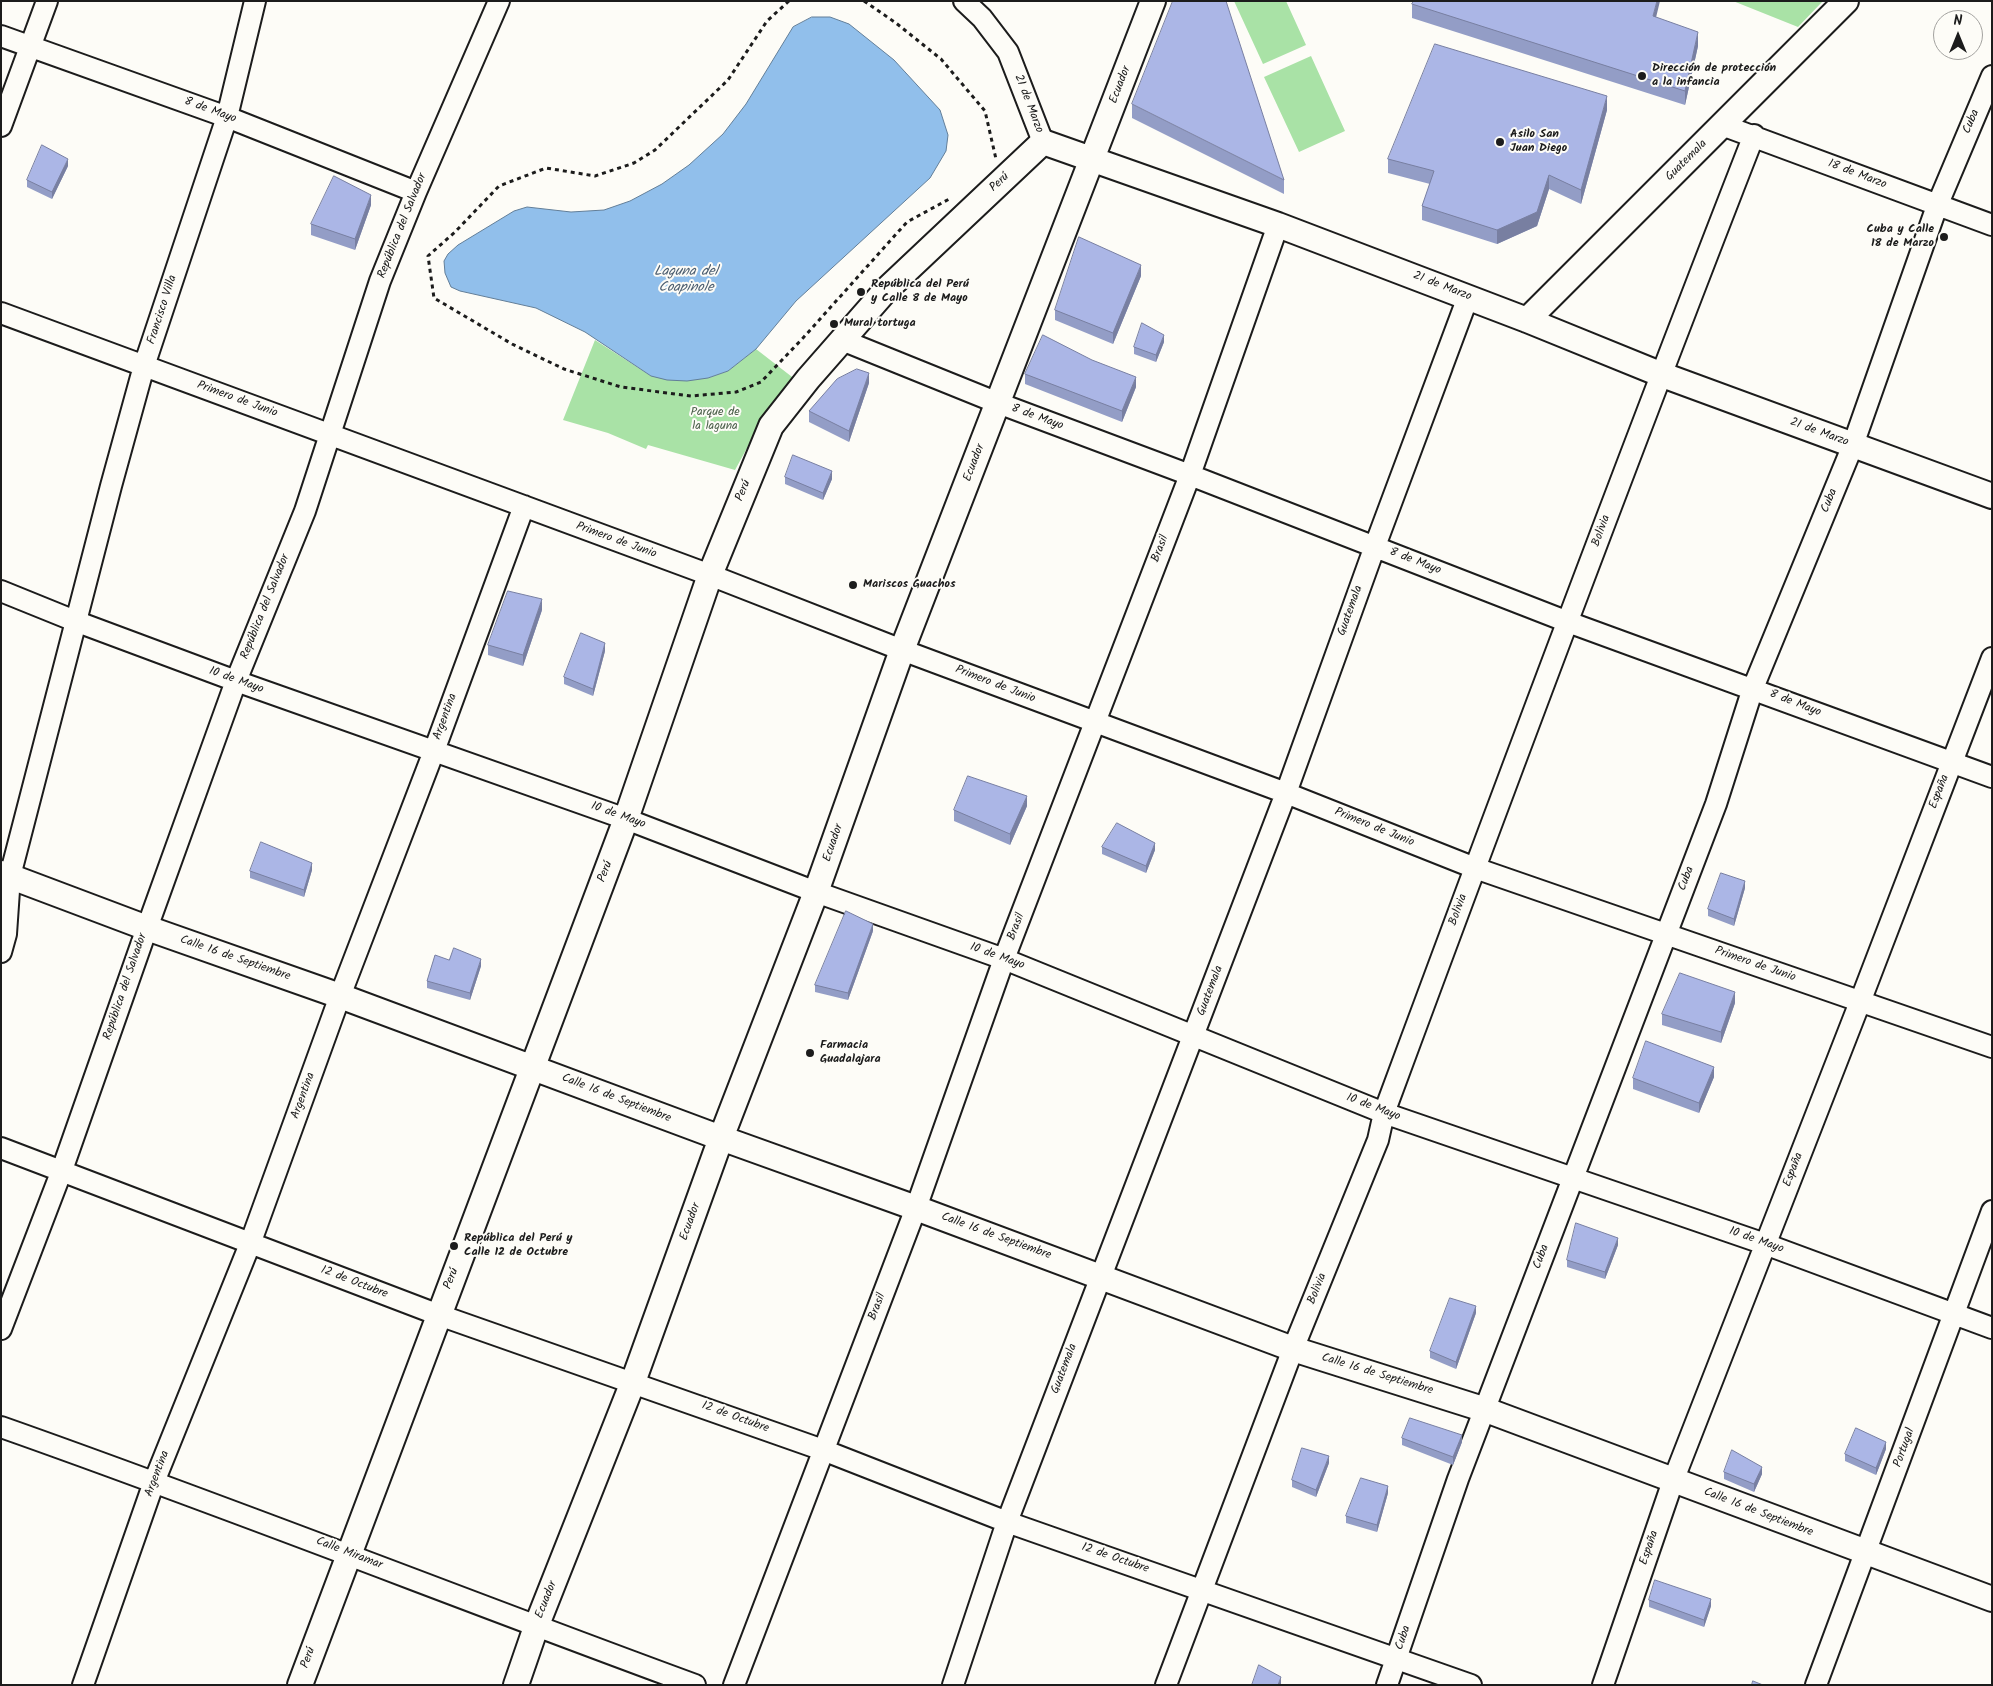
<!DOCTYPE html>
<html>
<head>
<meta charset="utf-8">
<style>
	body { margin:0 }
	#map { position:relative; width:1993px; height:1686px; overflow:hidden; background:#fdfcf7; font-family:Kalam,sans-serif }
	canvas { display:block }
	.frame { position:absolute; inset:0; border:2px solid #1c1c1c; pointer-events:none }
	.north { position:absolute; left:1933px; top:10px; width:50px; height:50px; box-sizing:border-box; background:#fdfcf7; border:1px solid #a3a29f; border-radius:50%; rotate:0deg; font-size:14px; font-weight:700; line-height:20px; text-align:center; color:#1c1c1c }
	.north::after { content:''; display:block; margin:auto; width:18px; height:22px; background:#1c1c1c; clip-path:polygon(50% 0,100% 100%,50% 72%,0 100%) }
</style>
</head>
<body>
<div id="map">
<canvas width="1993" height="1686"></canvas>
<div class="frame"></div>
<div class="north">N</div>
</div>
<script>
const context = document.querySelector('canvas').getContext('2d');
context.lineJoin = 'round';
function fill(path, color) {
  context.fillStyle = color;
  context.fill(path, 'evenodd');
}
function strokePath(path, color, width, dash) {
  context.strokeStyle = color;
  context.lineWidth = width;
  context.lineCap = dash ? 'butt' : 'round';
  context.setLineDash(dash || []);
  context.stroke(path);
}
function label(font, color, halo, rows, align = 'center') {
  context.font = font + ' Kalam,sans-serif';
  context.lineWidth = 4;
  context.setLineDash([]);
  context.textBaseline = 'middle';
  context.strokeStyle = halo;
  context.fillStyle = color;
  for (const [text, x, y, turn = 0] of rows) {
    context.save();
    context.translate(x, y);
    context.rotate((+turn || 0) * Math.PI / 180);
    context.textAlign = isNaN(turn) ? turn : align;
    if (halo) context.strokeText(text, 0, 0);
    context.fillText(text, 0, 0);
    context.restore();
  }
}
const green = new Path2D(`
	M1234 1H1286L1306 45 1263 64Z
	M1733 1H1823L1798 27Z
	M1311 56 1345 131 1299 152 1264 77Z
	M595 340 651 376 708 378 728 371 756 349 796 380 764 417 735 470 648 445 646 449 608 433 563 420Z`);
const water = new Path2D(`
	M812 17H830L849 24 894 60 940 110 948 135 946 151 930 178 796 301 756 349 728 371 708 378 687 381 667 380 651 376 585 332 536 308 460 291 451 287 445 273 444 261 448 254 458 245 514 211 527 207 571 212 604 210 630 201 662 184 689 165 723 134 746 104 793 27Z`);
const path = new Path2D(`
	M789 1 767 21 728 80 655 150 634 163 595 176 546 168 499 186 455 232 428 256 434 298 512 344 564 369 621 387 691 396 736 392 761 382 803 338 907 222 951 198
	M864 1 896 23 941 59 985 111 996 159`);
const minor = new Path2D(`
	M964 1 982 18 1008 52 1043 142
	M1 36 227 117 416 192
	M1722 125 1992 225
	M1 126 47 1
	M1 313 710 575 902 650 1286 793 1475 868 1992 1047
	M842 340 998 403 1190 475 1568 622 1992 777
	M1 591 75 621 236 681 626 819 816 892 1004 959 1384 1113 1765 1244 1992 1328
	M1 952 6 934 10 876 111 486 144 366 227 117 255 1
	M1 1148 439 1315 823 1450 1007 1522 1471 1685
	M1 1329 62 1170 147 928 236 681 305 511 380 281 416 192 499 1
	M1 1427C234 1509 463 1600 695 1685
	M83 1685 154 1482 250 1244 340 996 434 751 524 506
	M734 1685 916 1208 1004 959 1190 475 1278 225
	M953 1685 1007 1522 1286 793 1375 546 1468 297
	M1166 1685 1293 1349 1378 1140 1384 1113C1505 786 1627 460 1754 135
	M1387 1685 1458 1479 1716 804 1753 688 1853 445 1937 206 1992 76
	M1603 1685 1673 1481 1860 1002 1992 658
	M1816 1685 1992 1211`);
const tertiary = new Path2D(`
	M1527 320 1846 1
	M1 873 147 928 340 996 721 1138 916 1208 1293 1349 1486 1410 1992 1599
	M300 1685 626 819 710 575 771 426 808 379 886 290 1043 142 1278 225 1527 320 1660 374 1992 496
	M516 1685 536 1627 633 1382 721 1138 816 892 902 650 1153 1`);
const wall = new Path2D(`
	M1412 4 1698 46 1685 105 1412 18Z
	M1132 104 1284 180V194L1132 118Z
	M1607 110 1581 204 1549 189 1537 226 1497 244 1422 220V206L1430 184 1388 173V159Z
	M68 166 52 199 27 187V180Z
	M371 205 355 250 311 235V224Z
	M1141 276 1113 344 1055 320V310Z
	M1164 342 1156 362 1134 354V347Z
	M1025 374 1136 387 1122 422 1025 384Z
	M869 383 849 442 809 422V411Z
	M785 477 832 479 823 500 785 484Z
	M542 610 523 666 488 655V645Z
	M605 651 593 696 564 684V677Z
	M1027 806 1010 845 954 821V810Z
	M1102 847 1155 850 1146 873 1102 854Z
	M312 870 304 897 250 878V871Z
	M1745 888 1734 926 1708 916V909Z
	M873 931 848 1000 815 992V985Z
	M449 960 481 966 470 1000 427 988V981Z
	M1735 1003 1721 1043 1662 1025V1014Z
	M1714 1077 1699 1113 1633 1089V1078Z
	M1618 1245 1605 1279 1567 1267V1260Z
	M1476 1313 1456 1369 1430 1358V1351Z
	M1402 1438 1462 1442 1453 1465 1402 1445Z
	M1886 1449 1876 1475 1845 1461V1454Z
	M1329 1463 1316 1497 1292 1487V1480Z
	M1724 1472 1762 1474 1754 1492 1724 1479Z
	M1388 1493 1377 1532 1346 1523V1516Z
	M1649 1600 1711 1606 1704 1627 1649 1607Z`);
const shadedWall = new Path2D(`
	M1657 1H1660L1653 30V16Z
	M1698 32V46L1685 105V91Z
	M1607 96V110L1581 204V190Z
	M68 159V166L52 199V192Z
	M1549 175V189L1537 226 1497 244V230Z
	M371 195V205L355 250V239Z
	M1141 265V276L1113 344V333Z
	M1164 335V342L1156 362V355Z
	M869 373V383L849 442V431Z
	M1136 377V387L1122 422V411Z
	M832 471V479L823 500V493Z
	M542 599V610L523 666V655Z
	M605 643V651L593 696V689Z
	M1027 796V806L1010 845V834Z
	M1155 843V850L1146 873V866Z
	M312 863V870L304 897V890Z
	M1745 881V888L1734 926V919Z
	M873 924V931L848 1000V993Z
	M481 959V966L470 1000V993Z
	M1735 992V1003L1721 1043V1032Z
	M1714 1067V1077L1699 1113V1103Z
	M1618 1238V1245L1605 1279V1272Z
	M1476 1306V1313L1456 1369V1362Z
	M1462 1435V1442L1453 1465V1457Z
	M1886 1442V1449L1876 1475V1468Z
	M1329 1456V1463L1316 1497V1490Z
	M1762 1467V1474L1754 1492V1484Z
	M1388 1486V1493L1377 1532V1525Z
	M1711 1599V1606L1704 1627V1620Z
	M1281 1677V1685H1278Z`);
const building = new Path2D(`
	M1173 1H1226L1284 180 1132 104Z
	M1414 1H1657L1653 16 1698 32 1685 91 1412 4Z
	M1435 44 1607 96 1581 190 1549 175 1537 212 1497 230 1422 206 1434 171 1388 159Z
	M42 145 68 159 52 192 27 180Z
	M334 176 371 195 355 239 311 224Z
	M1079 237 1141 265 1113 333 1055 310Z
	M1142 323 1164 335 1156 355 1134 347Z
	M1043 335 1092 360 1136 377 1122 411 1025 374Z
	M857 369 869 373 849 431 809 411 837 379Z
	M793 455 832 471 823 493 785 477Z
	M508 591 542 599 523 655 488 645Z
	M581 633 605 643 593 689 564 677Z
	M968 776 1027 796 1010 834 954 810Z
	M1117 823 1155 843 1146 866 1102 847Z
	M261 842 312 863 304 890 250 871Z
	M1721 873 1745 881 1734 919 1708 909Z
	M846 911 873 924 848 993 815 985Z
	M454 948 481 959 470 993 427 981 435 955 449 960Z
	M1680 973 1735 992 1721 1032 1662 1014Z
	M1646 1041 1714 1067 1699 1103 1633 1078Z
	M1576 1223 1618 1238 1605 1272 1567 1260Z
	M1450 1298 1476 1306 1456 1362 1430 1351Z
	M1410 1418 1462 1435 1453 1457 1402 1438Z
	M1856 1428 1886 1442 1876 1468 1845 1454Z
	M1302 1448 1329 1456 1316 1490 1292 1480Z
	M1732 1450 1762 1467 1754 1484 1724 1472Z
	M1361 1478 1388 1486 1377 1525 1346 1516Z
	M1655 1580 1711 1599 1704 1620 1649 1600Z
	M1259 1665 1281 1677 1278 1685H1252Z
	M1753 1681 1763 1685H1752Z`);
const markers = [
	[1642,76,5,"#1c1c1c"],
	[1500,142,5,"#1c1c1c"],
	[1944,237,5,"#1c1c1c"],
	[861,292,5,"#1c1c1c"],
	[834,324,5,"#1c1c1c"],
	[853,585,5,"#1c1c1c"],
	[810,1053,5,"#1c1c1c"],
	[454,1246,5,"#1c1c1c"]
];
const poiNames = [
	["Dirección de protección",1652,69],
	["a la infancia",1652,83],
	["Asilo San",1510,135],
	["Juan Diego",1510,149],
	["Cuba y Calle",1934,230,"right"],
	["18 de Marzo",1934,244,"right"],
	["República del Perú",871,285],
	["y Calle 8 de Mayo",871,299],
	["Mural tortuga",844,324],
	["Mariscos Guachos",863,585],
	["Farmacia",820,1046],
	["Guadalajara",820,1060],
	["República del Perú y",464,1239],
	["Calle 12 de Octubre",464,1253]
];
const streetNames = [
	["Ecuador",1121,85,-69],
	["21 de Marzo",1028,104,69],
	["8 de Mayo",210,111,20],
	["Cuba",1972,122,-67],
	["Guatemala",1687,161,-45],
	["18 de Marzo",1857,175,21],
	["Perú",1000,183,-43],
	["República del Salvador",403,226,-68],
	["21 de Marzo",1442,287,21],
	["Francisco Villa",163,310,-72],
	["Primero de Junio",237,400,20],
	["8 de Mayo",1037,418,20],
	["21 de Marzo",1819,433,20],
	["Ecuador",975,463,-69],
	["Perú",744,491,-68],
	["Cuba",1830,501,-68],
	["Bolivia",1602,531,-70],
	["Primero de Junio",616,541,20],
	["Brasil",1161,549,-69],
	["8 de Mayo",1415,562,21],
	["República del Salvador",266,607,-68],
	["Guatemala",1351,611,-70],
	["10 de Mayo",236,681,20],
	["Primero de Junio",995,685,21],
	["8 de Mayo",1795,704,21],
	["Argentina",446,717,-70],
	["España",1940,792,-69],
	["10 de Mayo",618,816,20],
	["Primero de Junio",1374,828,22],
	["Ecuador",834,843,-71],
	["Perú",606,872,-69],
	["Cuba",1687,879,-69],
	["Bolivia",1459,910,-70],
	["Brasil",1017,927,-69],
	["10 de Mayo",997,957,20],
	["Calle 16 de Septiembre",235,959,19],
	["Primero de Junio",1755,965,19],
	["República del Salvador",126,987,-71],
	["Guatemala",1211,991,-69],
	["Argentina",304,1096,-70],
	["Calle 16 de Septiembre",616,1099,21],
	["10 de Mayo",1373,1108,21],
	["España",1794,1170,-69],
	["Ecuador",691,1222,-70],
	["Calle 16 de Septiembre",996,1237,20],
	["10 de Mayo",1756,1241,19],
	["Cuba",1542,1257,-70],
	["Perú",452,1279,-69],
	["12 de Octubre",354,1283,21],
	["Bolivia",1318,1289,-68],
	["Brasil",878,1307,-69],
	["Guatemala",1065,1369,-69],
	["Calle 16 de Septiembre",1377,1375,17],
	["12 de Octubre",735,1418,20],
	["Portugal",1905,1448,-70],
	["Argentina",158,1474,-69],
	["Calle 16 de Septiembre",1758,1513,21],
	["España",1650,1548,-71],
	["Calle Miramar",349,1554,21],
	["12 de Octubre",1115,1559,19],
	["Ecuador",547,1600,-68],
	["Cuba",1404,1638,-71],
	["Perú",309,1658,-70]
];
const parkNames = [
	["Parque de",715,413],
	["la laguna",715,427]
];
const waterNames = [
	["Laguna del",686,273],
	["Coapinole",686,289]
];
fill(green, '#a9e2a6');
fill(water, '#91bfeb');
strokePath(water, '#627e98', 1);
strokePath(minor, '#1c1c1c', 24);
strokePath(tertiary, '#1c1c1c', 28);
strokePath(path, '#1c1c1c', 3, [4, 4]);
strokePath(minor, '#fdfcf7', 20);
strokePath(tertiary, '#fdfcf7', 24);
fill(wall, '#939dc6');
fill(shadedWall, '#787fa1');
fill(building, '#abb6e6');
strokePath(building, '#787fa1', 1);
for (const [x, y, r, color] of markers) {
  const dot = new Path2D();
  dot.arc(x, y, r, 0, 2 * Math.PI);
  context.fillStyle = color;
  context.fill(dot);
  strokePath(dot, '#fdfcf7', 2);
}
label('bold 12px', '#1c1c1c', '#fdfcf7', poiNames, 'left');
label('12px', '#1c1c1c', '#fdfcf7', streetNames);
label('12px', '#4d614c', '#fdfcf7', parkNames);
label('italic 14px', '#4b5d6f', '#fdfcf7', waterNames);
</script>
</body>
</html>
